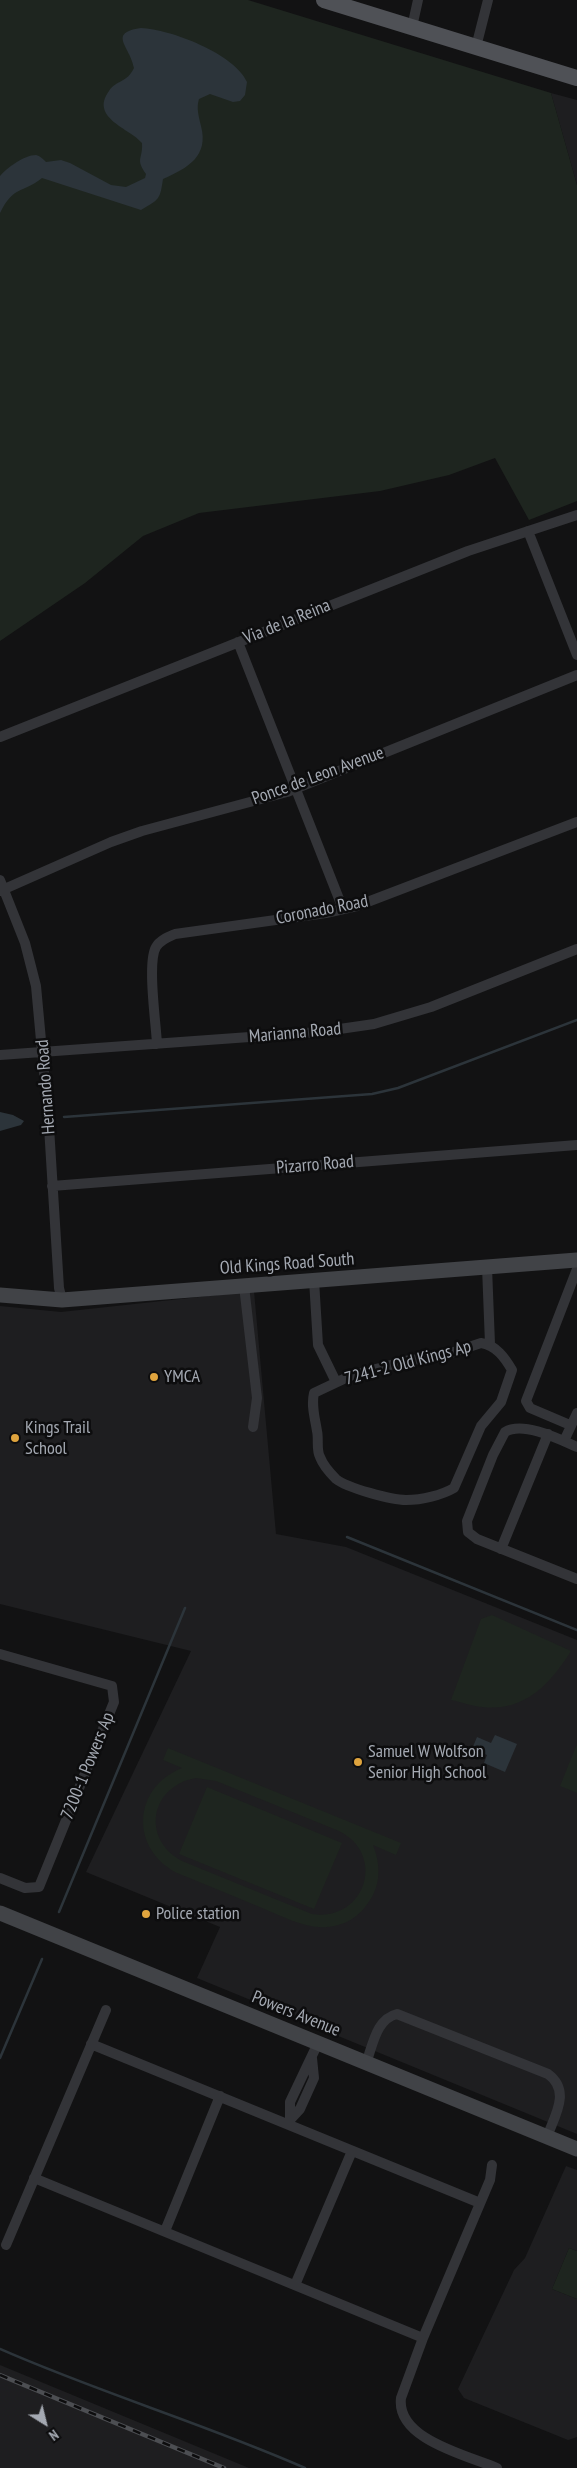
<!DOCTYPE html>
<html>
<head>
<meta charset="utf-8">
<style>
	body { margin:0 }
	#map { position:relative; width:577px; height:2468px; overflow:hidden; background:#121213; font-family:"PT Sans Narrow",sans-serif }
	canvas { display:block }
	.north { position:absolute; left:20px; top:2398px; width:50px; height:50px; -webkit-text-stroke:4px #0d0d0e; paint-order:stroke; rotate:144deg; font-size:14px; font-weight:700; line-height:20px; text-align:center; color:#a4a9b2 }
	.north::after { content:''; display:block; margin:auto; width:18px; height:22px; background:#a4a9b2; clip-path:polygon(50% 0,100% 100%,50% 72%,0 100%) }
</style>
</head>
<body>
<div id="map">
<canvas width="577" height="2468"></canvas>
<div class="north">N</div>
</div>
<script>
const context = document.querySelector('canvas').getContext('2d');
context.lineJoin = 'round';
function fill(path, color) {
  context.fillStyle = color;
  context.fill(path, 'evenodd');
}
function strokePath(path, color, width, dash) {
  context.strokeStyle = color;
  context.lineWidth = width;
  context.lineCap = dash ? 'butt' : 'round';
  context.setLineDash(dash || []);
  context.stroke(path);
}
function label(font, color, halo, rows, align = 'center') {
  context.font = font + ' "PT Sans Narrow",sans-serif';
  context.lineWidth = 5;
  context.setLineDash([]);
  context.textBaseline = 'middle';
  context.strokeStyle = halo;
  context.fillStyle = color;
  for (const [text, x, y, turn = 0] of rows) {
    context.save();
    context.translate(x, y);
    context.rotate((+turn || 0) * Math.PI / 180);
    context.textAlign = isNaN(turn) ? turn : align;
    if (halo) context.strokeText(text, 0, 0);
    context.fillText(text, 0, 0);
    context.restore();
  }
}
const built = new Path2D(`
	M551 93 577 100V185Z
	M254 1291 276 1534 346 1547 577 1640V2134L197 1978 220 1927 86 1872 191 1651 0 1604V1306L61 1312Z
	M566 2166 577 2170V2251L569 2248 552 2289 577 2299V2437L568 2440 464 2398 458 2389 514 2270 525 2258Z
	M0 2365 249 2468H0Z`);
const green = new Path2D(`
	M0 0H248L551 93 577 185V501L529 520 495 458 449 475 380 491 199 513 143 536 85 583 0 641Z
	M492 1615 571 1651C550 1684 525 1712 482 1707 471 1706 461 1702 451 1700L481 1619Z
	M577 1744V1793L560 1786Z
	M168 1748 401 1843 396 1855 373 1845C381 1865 381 1886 368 1903 359 1917 344 1926 327 1927 305 1929 282 1916 262 1908 234 1896 206 1885 177 1873 130 1849 132 1788 182 1768L163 1760ZM196 1778 216 1781 339 1831C387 1855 365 1922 312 1914L182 1861C141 1839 150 1786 196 1778Z
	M207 1787 342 1843 314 1909 179 1854Z
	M569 2248 577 2251V2299L552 2289Z`);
const water = new Path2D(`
	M141 28C170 29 235 54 247 82L245 95 240 101 233 102 210 94 199 99C196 108 199 117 201 126 209 156 188 168 163 179 160 199 160 199 141 210L42 178C22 194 14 185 0 213V176C7 168 24 155 36 155 40 156 43 159 46 162L61 160 70 163 111 185 126 187 145 178 146 174C135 158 143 160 142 143 131 129 89 118 109 91 116 80 127 83 134 68 130 46 107 33 141 28Z
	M0 1112 13 1115 24 1121 21 1125 0 1131Z
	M495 1735 517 1744 505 1772 484 1763 487 1755 472 1749 477 1737 491 1743Z`);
const stream = new Path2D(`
	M64 1117 372 1094 398 1088 577 1020
	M347 1537 577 1630
	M59 1912 185 1608
	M0 2058 42 1959
	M0 2349C100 2393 205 2424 305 2468`);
const street = new Path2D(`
	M412 27 418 0
	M476 47 488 0
	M528 531 577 655
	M238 642 343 909
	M0 737 468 551 577 515
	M0 880 25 943 36 986 49 1127 59 1288 62 1300
	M0 891 111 842 142 831 287 792 577 675
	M157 1044C156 1023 147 962 156 947 160 940 168 937 175 934L326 913 357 906 577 822
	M0 1055 319 1032 374 1024 431 1007 577 949
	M52 1186 577 1145
	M487 1267 490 1344
	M314 1280 318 1345 336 1382
	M244 1286 257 1398 253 1427
	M481 1343C496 1345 505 1358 512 1370L501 1402 481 1426 454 1488C442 1495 422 1500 406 1500 392 1500 347 1488 336 1479 330 1473 323 1465 320 1457 316 1450 319 1439 317 1431 315 1418 311 1406 314 1393L350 1376 409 1360 436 1358Z
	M570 1425 530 1408 526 1401 577 1269
	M564 1441 577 1413
	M577 1447C559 1439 523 1421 505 1432L493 1455 467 1521 468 1532 477 1539 577 1579
	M501 1549 548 1434
	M0 1654 112 1686 114 1702 39 1887 25 1888 0 1878
	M91 2044 480 2203
	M366 2063C373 2045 376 2019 397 2014L548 2074C571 2091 555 2115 547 2137
	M290 2119V2102L318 2043
	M288 2122 300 2109 314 2078 312 2058
	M492 2165 490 2180 423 2338 401 2398C396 2439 466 2455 497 2468
	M34 2178 423 2338
	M165 2231 220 2096
	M6 2245 106 2010
	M295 2285 352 2151`);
const secondary = new Path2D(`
	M0 1295 62 1300 577 1260
	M0 1913 577 2149`);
const primary = new Path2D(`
	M324 0 577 78`);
const rail = new Path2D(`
	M0 2375 224 2468`);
const markers = [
	[154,1377,5,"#dfa43e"],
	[15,1438,5,"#dfa43e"],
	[358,1762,5,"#dfa43e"],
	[146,1914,5,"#dfa43e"]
];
const streetNames = [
	["Via de la Reina",287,622,-22],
	["Ponce de Leon Avenue",318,776,-20],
	["Coronado Road",322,910,-11],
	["Marianna Road",295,1033,-5],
	["Hernando Road",46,1087,-94],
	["Pizarro Road",315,1165,-5],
	["Old Kings Road South",287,1264,-4],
	["7241-2 Old Kings Ap",408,1363,-15],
	["7200-1 Powers Ap",88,1766,-68],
	["Powers Avenue",296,2014,22]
];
const poiNames = [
	["YMCA",164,1377],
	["Kings Trail",25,1428],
	["School",25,1449],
	["Samuel W Wolfson",368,1752],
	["Senior High School",368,1773],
	["Police station",156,1914]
];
fill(built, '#1e1e20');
fill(green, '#1e251f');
fill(water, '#2c343a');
strokePath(stream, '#2c343a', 2.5);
strokePath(street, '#333438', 10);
strokePath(secondary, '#414347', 15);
strokePath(primary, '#4f5156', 16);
strokePath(rail, '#4c4e52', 4.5);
strokePath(rail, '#0d0d0e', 2.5, [8]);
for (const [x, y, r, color] of markers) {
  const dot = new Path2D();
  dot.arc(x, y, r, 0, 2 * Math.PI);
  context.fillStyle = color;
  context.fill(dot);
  strokePath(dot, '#0d0d0e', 2);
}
label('18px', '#a4a9b2', '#0d0d0e', streetNames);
label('18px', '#a4a9b2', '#0d0d0e', poiNames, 'left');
</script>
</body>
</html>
